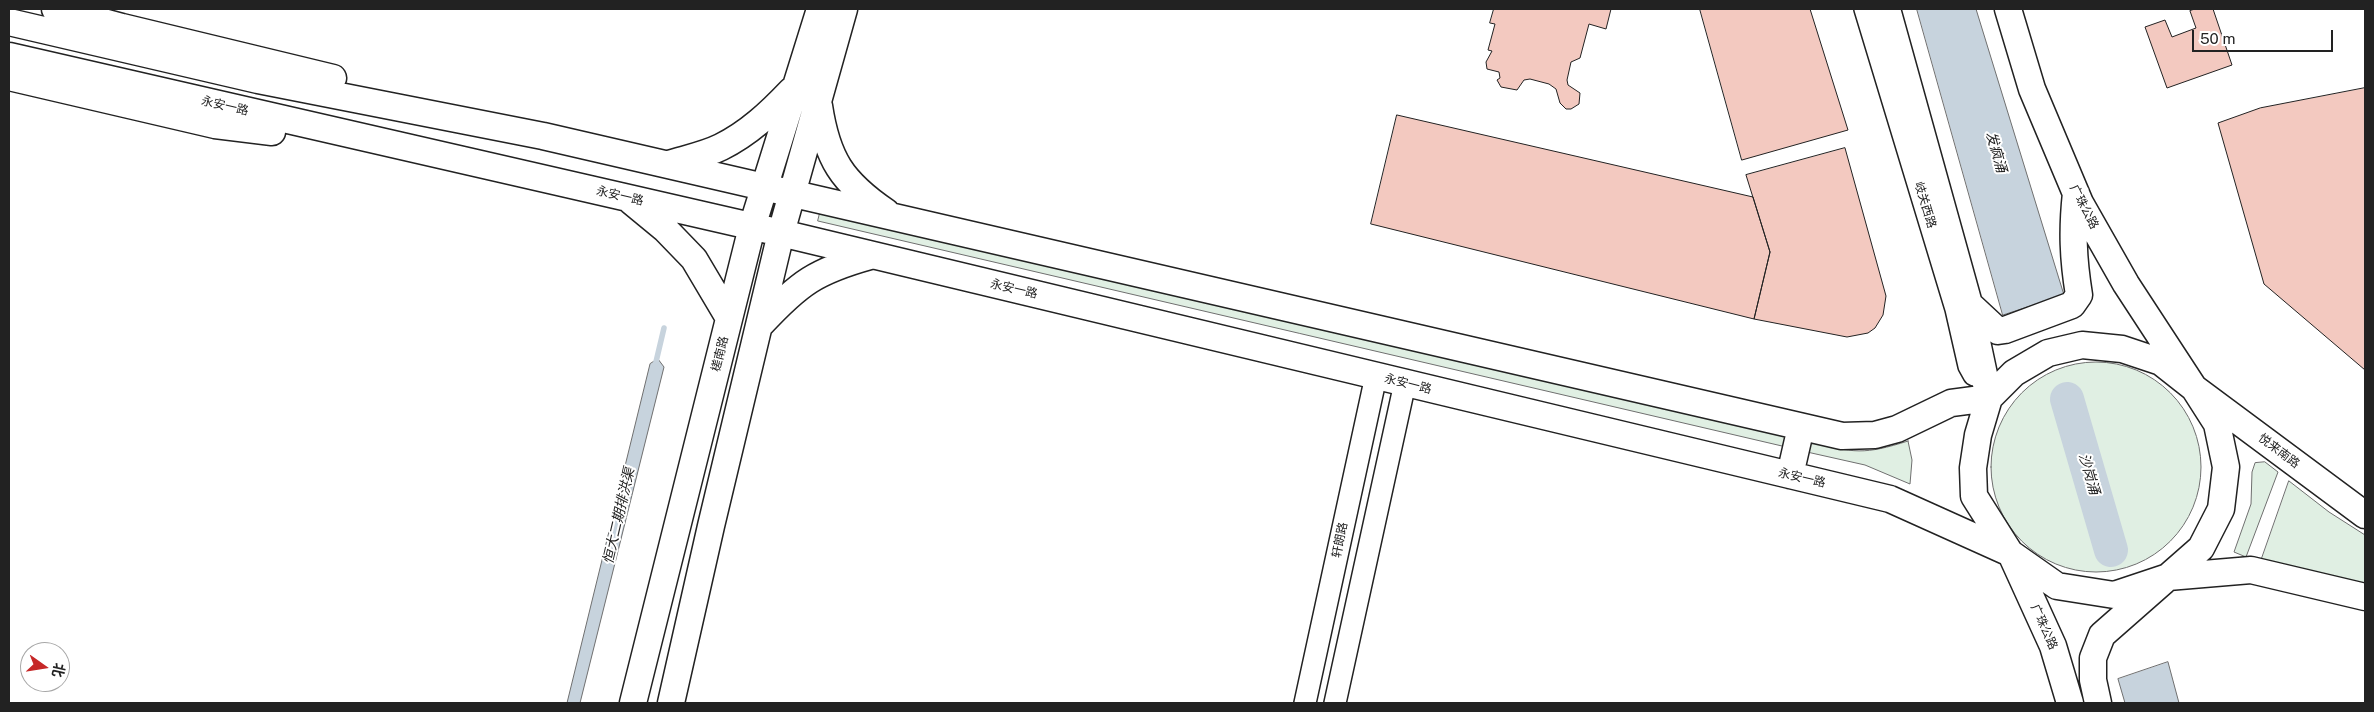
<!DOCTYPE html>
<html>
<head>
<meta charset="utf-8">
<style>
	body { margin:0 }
	#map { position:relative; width:2374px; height:712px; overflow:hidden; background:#fff; font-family:"Public Sans","Noto Sans SC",sans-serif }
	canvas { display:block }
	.frame { position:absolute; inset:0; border:10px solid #222; pointer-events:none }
	.north { position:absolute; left:20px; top:642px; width:50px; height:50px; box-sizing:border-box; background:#fff; border:1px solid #a7a7a7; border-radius:50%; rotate:103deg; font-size:14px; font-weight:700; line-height:20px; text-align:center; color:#222 }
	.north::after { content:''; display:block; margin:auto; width:18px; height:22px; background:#c62828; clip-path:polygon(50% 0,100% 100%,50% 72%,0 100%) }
	.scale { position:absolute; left:2192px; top:30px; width:141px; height:22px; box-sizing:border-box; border:2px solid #222; border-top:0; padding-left:6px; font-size:15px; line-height:18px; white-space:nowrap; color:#222; -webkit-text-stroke:4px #fff; paint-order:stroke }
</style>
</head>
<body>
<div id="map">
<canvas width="2374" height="712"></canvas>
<div class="frame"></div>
<div class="north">北</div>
<div class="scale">50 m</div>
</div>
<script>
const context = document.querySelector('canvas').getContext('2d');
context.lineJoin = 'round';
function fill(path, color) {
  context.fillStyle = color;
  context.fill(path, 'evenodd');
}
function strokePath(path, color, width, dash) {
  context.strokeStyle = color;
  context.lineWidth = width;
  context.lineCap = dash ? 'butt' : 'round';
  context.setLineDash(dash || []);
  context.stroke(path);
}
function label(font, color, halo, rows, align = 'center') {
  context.font = font + ' "Public Sans","Noto Sans SC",sans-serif';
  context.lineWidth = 4;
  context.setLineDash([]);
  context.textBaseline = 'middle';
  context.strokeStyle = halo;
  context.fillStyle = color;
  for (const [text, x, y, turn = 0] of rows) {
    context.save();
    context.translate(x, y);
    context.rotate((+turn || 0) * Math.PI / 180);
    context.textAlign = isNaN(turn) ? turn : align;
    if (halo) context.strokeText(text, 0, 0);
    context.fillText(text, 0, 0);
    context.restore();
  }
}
const green = new Path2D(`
	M821 209 1789 436 1785 446H1782L818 221Z
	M1991 467a105 105 0 1 1 210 0a105 105 0 1 1-210 0Z
	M1908 441 1912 460 1910 484 1865 465 1807 452 1810 442C1854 453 1864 455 1908 441Z
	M2265 462 2278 472 2246 557 2234 552 2251 504 2252 472 2255 463Z
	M2289 481 2329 512 2365 535V586L2261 561Z`);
const water = new Path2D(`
	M1917 9H1976L2064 295 2003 315Z
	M658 359 664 367 580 703H567L650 364Z
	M2168 662 2179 703H2125L2118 679Z`);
const stream = new Path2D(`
	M655 366 664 328`);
const river = new Path2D(`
	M2067 399 2111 550`);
const building = new Path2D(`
	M1494 9H1611L1606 29 1589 24 1580 58 1571 62 1567 80 1568 85 1580 93 1579 104 1571 109H1566L1560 103 1556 89 1549 84 1530 79 1524 80 1517 90 1501 87 1497 80 1500 78 1499 72 1487 69 1486 62 1492 51 1488 50 1495 24 1490 23Z
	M1700 9H1810L1848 130 1742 160Z
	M2195 9H2213L2232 65 2167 88 2145 27 2165 20 2172 37 2196 28 2190 11Z
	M2365 88V370L2264 284 2218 123 2260 108Z
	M1397 115 1753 197 1770 252 1754 319 1371 224Z
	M1845 148 1886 296 1883 315 1875 328 1868 333 1847 337 1754 319 1770 252 1746 175Z`);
const minor = new Path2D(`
	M1865 9 1956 309 1969 366 1974 375
	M1305 703 1376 376
	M1335 703 1405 383`);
const major = new Path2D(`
	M55 9 122 27 333 78
	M1887 9 1969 304 1989 398
	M2008 9 2032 89 2080 203 2126 284 2194 388 2365 515
	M9 22 258 80 543 136 1842 436 1875 435 1897 429 1951 403 1989 398
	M9 56 781 233 1890 499 2010 553
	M9 77 215 125 272 132
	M819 106C827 159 842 182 886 212
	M669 164C685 159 705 155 721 147 749 133 770 113 791 91
	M631 201 665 229 694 259 729 318
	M1969 304 1998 331 2005 330 2072 305 2079 295C2073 258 2072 230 2076 193
	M761 324C799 283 816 271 870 256
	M1790 475 1801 427
	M2012 556 2053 646 2070 703
	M633 703 752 227 820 9
	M671 703 711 526 781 233 844 9
	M2098 703 2093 680V658L2102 635 2201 548 2221 509 2226 467 2217 424 2194 388 2161 362 2122 349 2082 345 2048 353 2014 373 1989 398 1978 435 1973 468 1974 496 2010 553 2057 586 2114 595 2168 577 2251 570 2365 597`);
const streetNames = [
	["永安一路",225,106,13],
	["永安一路",620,196,13],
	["岐关西路",1925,205,73],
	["广珠公路",2084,207,63],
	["永安一路",1014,289,13],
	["槎南路",720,354,-76],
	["永安一路",1408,384,14],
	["悦来南路",2279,451,37],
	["永安一路",1802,478,13],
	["轩朗路",1340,540,-78],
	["广珠公路",2044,627,66]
];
const waterNames = [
	["发疯涌",1996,152,74],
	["沙岗涌",2089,474,74],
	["恒大二期排洪渠",619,516,-77]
];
fill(green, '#e0efe3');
strokePath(green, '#6f6f6f', 1);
fill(water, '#c7d3dd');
strokePath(water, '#6f6f6f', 1);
strokePath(stream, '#c7d3dd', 5.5);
strokePath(river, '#c7d3dd', 34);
fill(building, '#f3c9c0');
strokePath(building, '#222', 1);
strokePath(minor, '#222', 24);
strokePath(major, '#222', 29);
strokePath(minor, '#fff', 21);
strokePath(major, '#fff', 26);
label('12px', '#222', '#fff', streetNames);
label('italic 14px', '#222', '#fff', waterNames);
</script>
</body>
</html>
